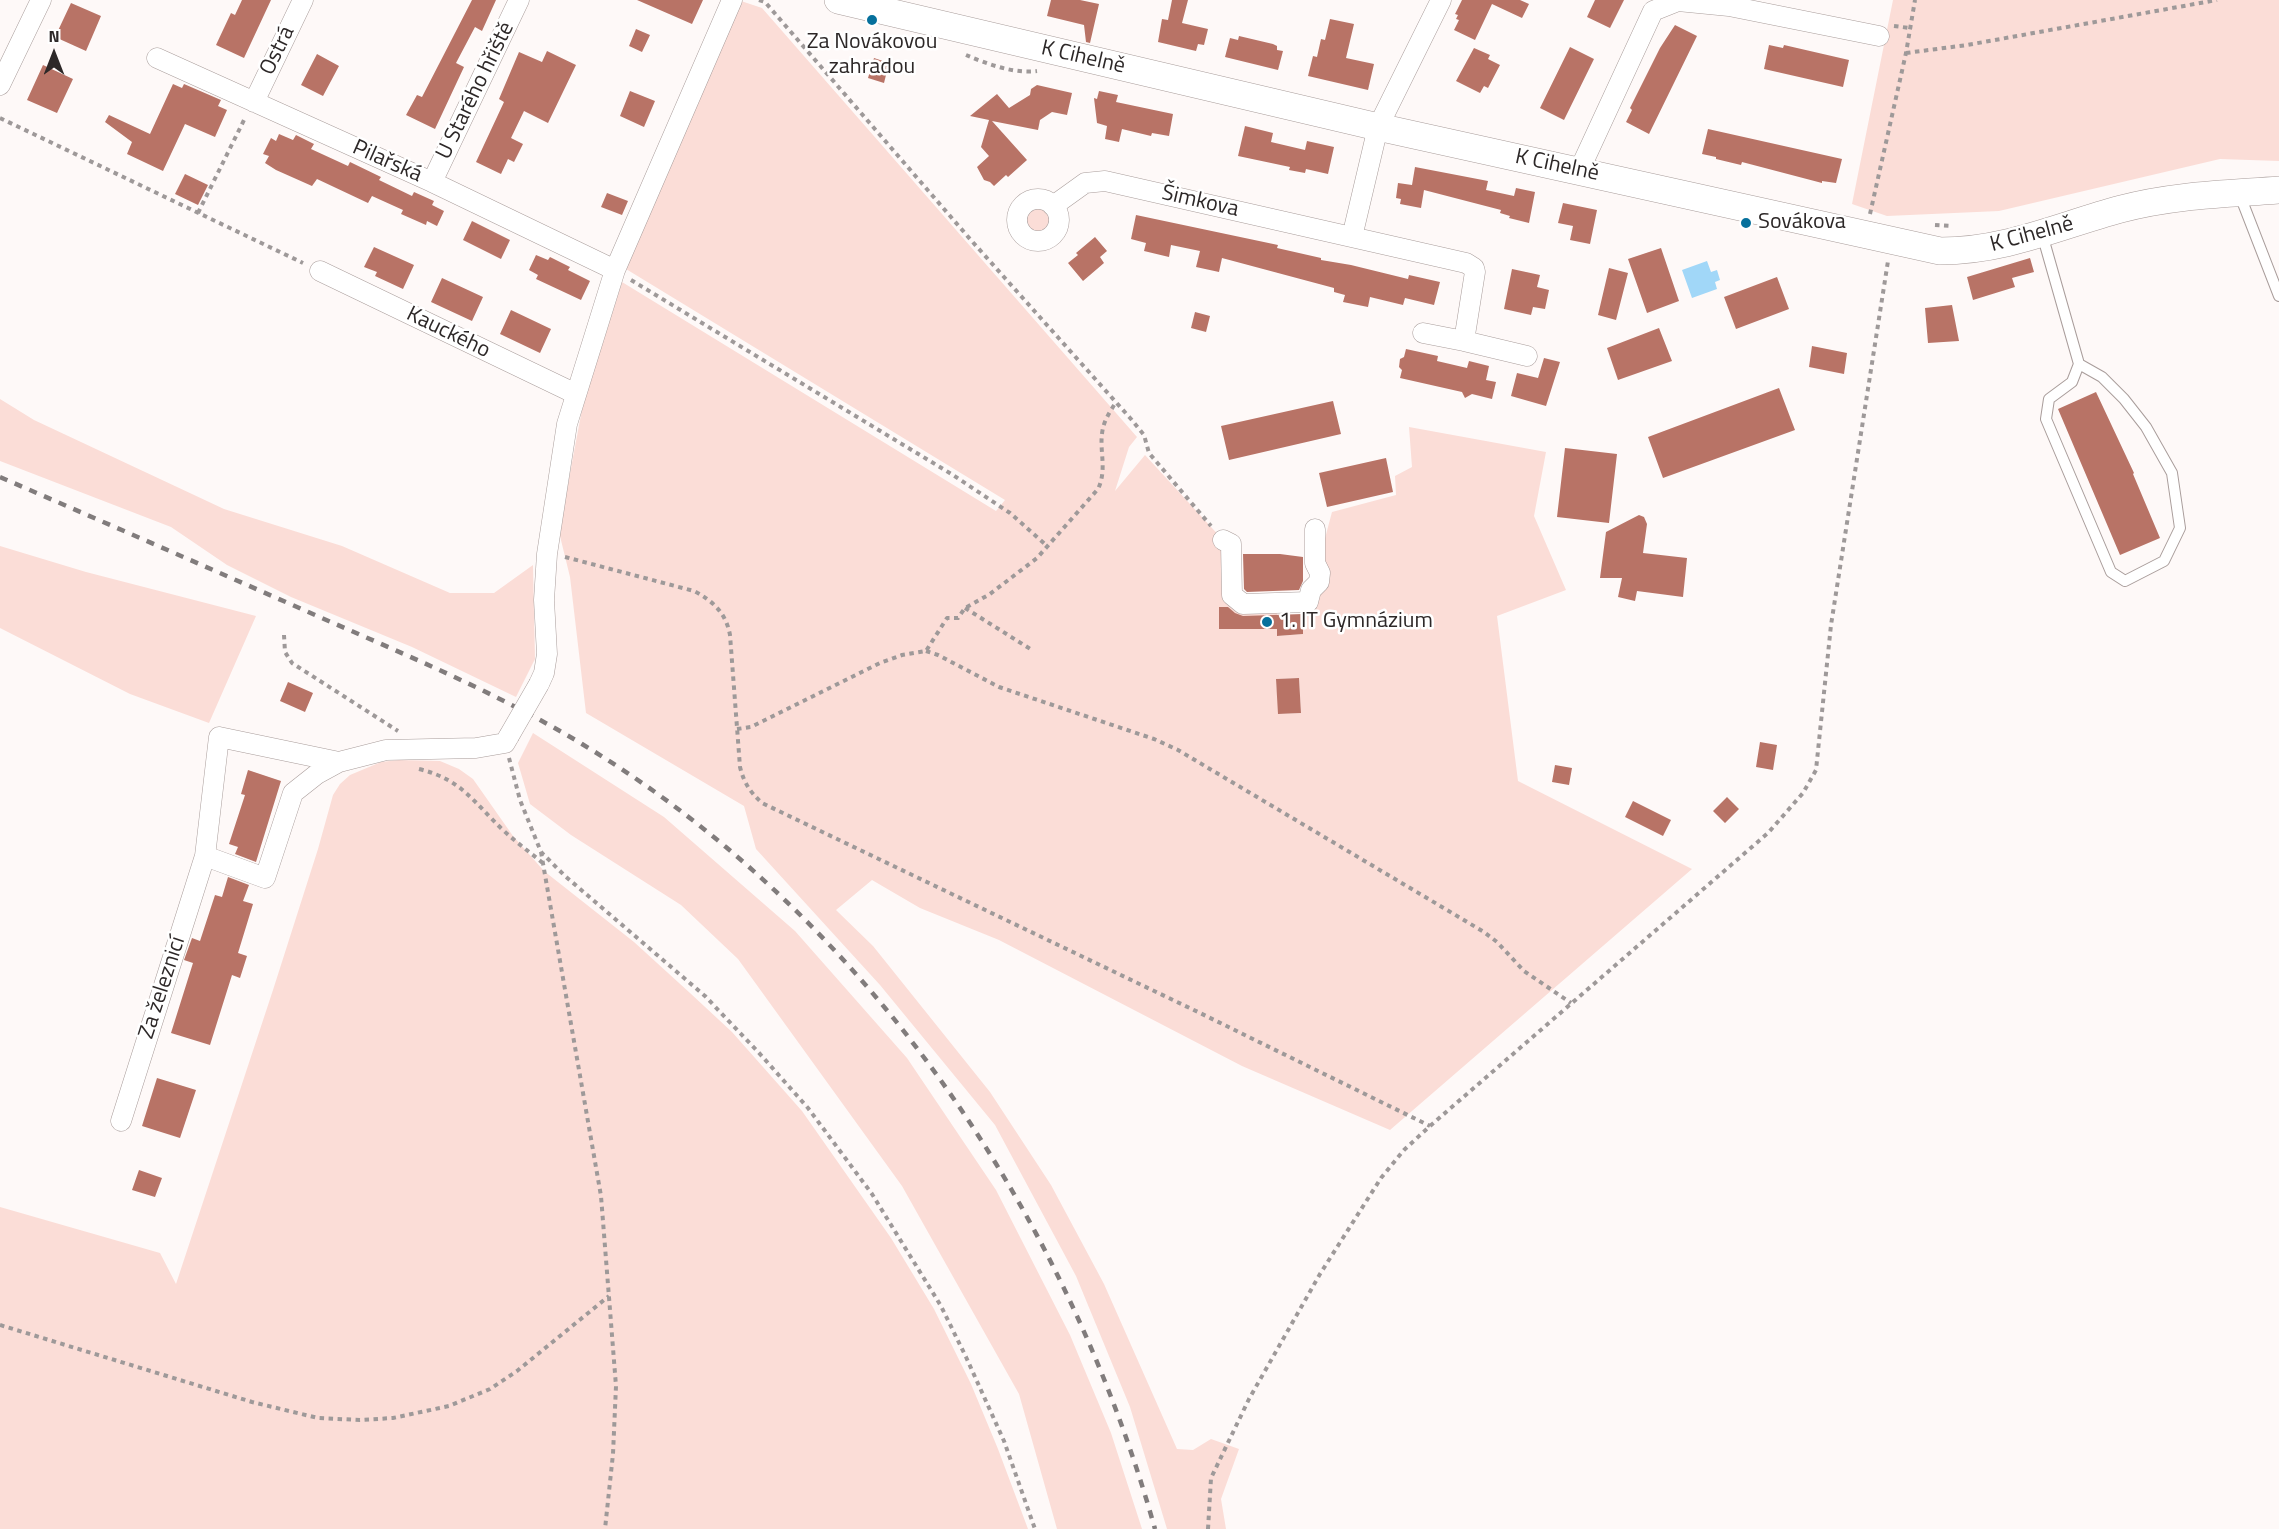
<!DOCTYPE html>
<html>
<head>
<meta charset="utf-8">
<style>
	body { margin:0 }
	#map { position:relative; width:2279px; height:1529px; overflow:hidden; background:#fef9f8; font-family:"Titillium Web",sans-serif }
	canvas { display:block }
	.north { position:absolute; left:24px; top:24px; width:60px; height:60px; -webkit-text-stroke:4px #fff; paint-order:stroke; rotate:0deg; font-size:16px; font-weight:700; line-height:24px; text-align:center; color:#2d2828 }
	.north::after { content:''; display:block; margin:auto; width:21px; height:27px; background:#2d2828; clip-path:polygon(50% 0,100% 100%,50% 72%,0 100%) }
</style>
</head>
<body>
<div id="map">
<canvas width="2279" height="1529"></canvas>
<div class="north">N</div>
</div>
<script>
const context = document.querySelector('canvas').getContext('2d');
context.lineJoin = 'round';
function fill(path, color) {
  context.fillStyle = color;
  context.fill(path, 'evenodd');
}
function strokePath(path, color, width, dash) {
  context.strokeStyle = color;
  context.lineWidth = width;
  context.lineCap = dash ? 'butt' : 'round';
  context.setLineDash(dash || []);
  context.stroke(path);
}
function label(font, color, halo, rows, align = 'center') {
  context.font = font + ' "Titillium Web",sans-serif';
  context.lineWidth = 5;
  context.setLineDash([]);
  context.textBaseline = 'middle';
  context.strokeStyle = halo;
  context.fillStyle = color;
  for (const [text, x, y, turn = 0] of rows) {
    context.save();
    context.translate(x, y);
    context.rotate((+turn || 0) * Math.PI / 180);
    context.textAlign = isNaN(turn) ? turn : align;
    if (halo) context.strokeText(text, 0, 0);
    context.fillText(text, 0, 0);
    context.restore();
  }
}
const green = new Path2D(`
	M1893 0H2279V161L2220 159 1999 211 1887 216 1852 204Z
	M741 1 762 8 1137 437 1129 447 1115 491 1145 455 1223 540 1243 604 1308 602 1332 512 1396 495 1395 476 1412 467 1409 427 1546 452 1534 516 1566 590 1497 616 1518 781 1692 869 1390 1130 1242 1066 999 940 920 908 872 880 836 910 873 946 990 1092 1051 1185 1104 1284 1177 1449 1193 1450 1211 1439 1239 1449 1221 1499 1226 1529H1167L1130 1407 1076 1276 995 1125 880 985 756 849 744 806 586 713 570 577 559 532 583 404 622 282 996 511 1005 500 626 269ZM1303 611V634L1278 636 1277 612ZM1299 678 1301 713 1279 714 1276 679Z
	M1026 220a12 12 0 1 1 24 0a12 12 0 1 1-24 0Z
	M0 399 34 420 224 509 342 546 450 593H494L533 565 535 659 516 697 412 647 291 597 227 565 171 527 0 461Z
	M0 546 86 572 256 616 209 723 130 694 0 628Z
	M533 733 664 817 795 931 907 1058 996 1190 1070 1335 1111 1433 1142 1529H1057L1019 1394 902 1186 738 959 681 905 571 835 530 804 518 763Z
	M399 760 440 761 459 769 473 779 513 836 544 871 634 942 690 993 732 1032 802 1111 891 1238 934 1309 971 1384 998 1449 1028 1529H0V1207L160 1253 176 1284 273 990 318 849 333 795 340 784 350 775 381 762Z`);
const water = new Path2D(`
	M1707 261 1711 272 1717 270 1720 280 1715 282 1717 289 1692 298 1682 270Z`);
const building = new Path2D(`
	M242 0H271L244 58 216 45 231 13 235 15Z
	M472 0H496L482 31 475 27 456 63 464 67 435 129 406 115 417 95 422 97Z
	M637 0H703L692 24Z
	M1051 0H1080L1099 4 1090 43 1086 42 1084 25 1047 16Z
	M1172 0H1188L1182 23 1208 29 1204 45 1198 44 1196 51 1158 42 1162 19 1168 20Z
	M1462 0H1520L1529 4 1522 18 1492 4 1475 40 1454 30 1459 20 1456 19 1458 15 1455 14Z
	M1595 0H1624L1610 28 1587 17Z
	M71 3 101 16 86 51 55 37Z
	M1330 19 1354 24 1346 58 1374 64 1368 90 1308 76 1313 56 1317 57 1321 39 1325 40Z
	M1675 25 1697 36 1649 134 1626 122 1632 110 1630 108 1660 48Z
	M636 29 650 35 642 52 629 46Z
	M1239 36 1273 44 1277 46V50L1283 51 1278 70 1225 57 1230 38 1238 40Z
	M1769 45 1783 48 1784 45 1849 60 1843 87 1764 69Z
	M1570 47 1594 59 1564 120 1540 108Z
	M1474 48 1490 55 1488 59 1500 65 1488 88 1484 86 1480 93 1456 81Z
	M547 51 576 65 548 123 524 111 511 138 523 144 514 162 508 159 501 174 476 162 504 102 499 99 519 52 542 62Z
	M317 54 339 66 323 96 301 85Z
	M874 58 889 63 884 83 868 78Z
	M43 65 73 79 57 113 27 100Z
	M173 84 182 88 184 84 221 100 218 106 227 110 215 137 185 124 163 171 127 154 132 142 105 122 109 115 150 134Z
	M1037 85 1072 93 1067 115 1052 112 1040 120 1038 130 992 121 1027 160 1008 177 1006 175 994 186 990 182 984 180 977 167 989 156 981 147 989 120 970 116 997 94 1009 108 1030 95 1031 89Z
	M630 91 655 101 644 127 620 116Z
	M1099 91 1118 95 1116 102 1173 114 1169 136 1152 133 1151 136 1122 129 1119 142 1105 139 1107 126 1097 123 1094 98 1097 99Z
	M1245 126 1273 133 1271 142 1305 150 1307 141 1334 147 1328 174 1306 169 1305 173 1289 170 1290 167 1238 156Z
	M1708 129 1842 159 1836 183 1822 181V183L1742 162 1741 165 1716 159V157L1702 154Z
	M279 134 293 140 296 135 314 144 311 149 348 166 350 162 381 177 379 180 412 196 414 192 434 201 432 205 444 211 437 226 427 221 426 225 401 214 403 210 372 196 368 203 317 179 312 186 276 170 265 163 269 156 263 154 271 138 276 141Z
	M1415 167 1488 181 1486 190 1514 196 1516 188 1535 192 1529 223 1509 218 1510 216 1500 213 1501 210 1424 190 1421 208 1400 204 1401 199 1396 198 1398 183 1412 185Z
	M185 174 208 185 198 205 175 194Z
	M607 193 628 201 622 215 601 207Z
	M1563 203 1597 210 1590 244 1570 240 1573 226 1558 223Z
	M1136 215 1278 245 1277 248 1321 258V260L1351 265 1408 279 1409 275 1440 282 1434 305 1405 298 1403 305 1370 297 1368 307 1343 302 1345 295 1334 292V288L1222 258 1219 272 1196 267 1200 251 1171 245 1169 257 1144 251 1146 243 1131 239Z
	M472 221 510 240 501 259 463 240Z
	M1095 237 1107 251 1100 257 1104 263 1083 281 1068 263 1078 255 1076 253Z
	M374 247 414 265 403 289 375 276 377 272 364 267Z
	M1661 248 1679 301 1647 313 1628 259Z
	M536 255 548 260 550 257 570 267 568 270 590 281 581 300 536 279 538 275 529 270Z
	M2030 258 2034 272 2012 278 2015 287 1973 300 1967 277Z
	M1609 268 1628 273 1616 320 1598 315Z
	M1512 269 1540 275 1537 287 1549 290 1545 309 1533 307 1531 315 1504 309Z
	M1777 277 1789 309 1736 329 1724 297Z
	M442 278 483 297 472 321 431 302Z
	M1952 305 1959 341 1928 343 1925 308Z
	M511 310 551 329 540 353 500 334Z
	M1195 312 1210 316 1206 332 1191 328Z
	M1659 328 1672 361 1618 380 1607 348Z
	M1812 346 1847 353 1844 374 1809 367Z
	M1406 349 1438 356 1437 361 1467 368 1469 361 1489 366 1486 380 1496 382 1492 399 1472 394 1465 398 1462 392 1400 378 1402 370 1399 367 1400 359 1404 357Z
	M1544 358 1560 362 1546 406 1511 396 1517 373 1538 378Z
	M1779 388 1795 430 1663 478 1648 437Z
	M2096 392 2134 473 2133 474 2160 538 2120 555 2058 409Z
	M1333 401 1341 434 1229 460 1221 426Z
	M1565 448 1617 454 1609 523 1557 517Z
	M1386 458 1393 492 1327 507 1319 473Z
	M1639 515 1644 517 1647 524 1643 553 1687 558 1683 597 1637 591 1635 601 1618 597 1622 578H1600L1606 532Z
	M1243 554H1280L1303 557V581L1299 590 1247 592 1244 589Z
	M1219 607H1228L1235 613 1243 616 1303 614V634L1277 636V629H1219Z
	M1299 678 1301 713 1278 714 1276 679Z
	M288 682 313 693 305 712 280 701Z
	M1760 742 1777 745 1773 770 1756 767Z
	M1555 765 1572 768 1569 785 1552 782Z
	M248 770 281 781 256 862 235 854 238 847 229 844 245 795 241 794Z
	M1727 797 1739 809 1725 823 1713 811Z
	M1633 801 1671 820 1663 836 1625 817Z
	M228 877 249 885 243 901 253 904 238 953 247 956 240 978 232 975 210 1045 171 1033 193 963 184 960 192 938 200 941 215 895 222 897Z
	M157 1078 196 1090 180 1138 142 1126Z
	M139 1170 162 1178 155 1197 132 1190Z`);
const path = new Path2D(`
	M759 0 765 2 970 239 1131 419 1144 435 1149 453 1211 526
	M1894 26 1910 28
	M1906 53 1967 45 2217 0
	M966 55C987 64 1014 74 1037 71
	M0 118 303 263
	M198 213 245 118
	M1870 214 1906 53 1915 0
	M1935 225 1951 226
	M631 280 953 475 1010 513 1047 546
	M565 557 694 591C713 601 726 613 730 635L740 767C744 783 750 792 762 803L1198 1012 1430 1126
	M965 608 1032 650
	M284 635 285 652 292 663 398 731
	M926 651 938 655 999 687 1154 739 1178 750 1484 932 1497 942 1524 971 1571 1003
	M737 729 751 727 880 663 902 655 926 651 947 618H958L965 608 990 594 1037 558 1098 489C1108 468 1098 449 1103 428 1105 419 1111 410 1116 402
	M509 758 520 800 541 852 565 876 705 996 760 1054 808 1108 872 1194 941 1306 966 1357 1004 1441 1035 1529
	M419 769C463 780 473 802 504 831 517 843 531 853 544 864
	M541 852 601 1196 616 1386 613 1454 605 1529
	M0 1325 252 1402 318 1418 360 1420 393 1418 449 1406 490 1389 517 1371 609 1296
	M1208 1529 1211 1478 1249 1399 1320 1274 1381 1178 1404 1150 1430 1126 1768 833 1803 793 1816 770 1831 625 1888 261`);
const lane = new Path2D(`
	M2239 193 2279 296
	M2042 234 2079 364 2072 382 2049 399 2046 419 2111 572 2125 581 2164 561 2180 528 2172 473 2146 427 2124 399 2102 377 2079 364`);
const street = new Path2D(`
	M1729 6 1879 36
	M157 58 432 182 615 270
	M0 85 41 0
	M254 102 303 0
	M1579 171 1653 11 1678 1 1729 6 1732 0
	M432 182 519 0
	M1017 220a21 21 0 1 1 42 0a21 21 0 1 1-42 0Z
	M1053 206 1085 183 1105 181 1466 263 1474 268 1475 272 1464 341 1527 356
	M1352 237 1378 127 1441 0
	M320 271 576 394
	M1423 333 1464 341
	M1223 540 1231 544 1232 595 1243 604 1308 602 1311 590 1319 582 1320 573 1315 563V529
	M539 684 544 673 547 654 544 600 547 554 567 424 615 270 732 0
	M205 856 265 878 293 793 317 774 339 762 386 750 476 748 505 743 509 736
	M121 1121 205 856 219 737 339 762`);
const secondary = new Path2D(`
	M838 0 1378 127 1940 251C2006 251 2058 226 2121 209 2173 195 2226 194 2279 190`);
const rail = new Path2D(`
	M0 477C108 524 216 571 324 619 411 657 501 695 582 744 867 916 1066 1212 1155 1529`);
const streetBridge = new Path2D(`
	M509 736 539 684`);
const markers = [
	[872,20,6,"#06709c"],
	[1746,223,6,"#06709c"],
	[1267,622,6,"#06709c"]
];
const poiNames = [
	["Za Novákovou",872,43,"center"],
	["zahradou",872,68,"center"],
	["Sovákova",1758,223],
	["1. IT Gymnázium",1279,622]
];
const streetNames = [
	["Ostrá",278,51,-64],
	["K Cihelně",1083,58,13],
	["U Starého hřiště",476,91,-64],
	["Pilařská",387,162,24],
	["K Cihelně",1557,166,12],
	["Šimkova",1200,202,13],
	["K Cihelně",2032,235,-15],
	["Kauckého",448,333,26],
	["Za železnicí",163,988,-72]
];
fill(green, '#fbddd7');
fill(water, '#a1d7f8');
fill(building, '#b87366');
strokePath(lane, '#a99d9b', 12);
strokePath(street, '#a99d9b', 21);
strokePath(secondary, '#a99d9b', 28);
strokePath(path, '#9e9999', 4, [4.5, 4.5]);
strokePath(lane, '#fff', 10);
strokePath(street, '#fff', 20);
strokePath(secondary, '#fff', 27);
strokePath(rail, '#817c7c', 4.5, [8, 8]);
strokePath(streetBridge, '#a99d9b', 21, []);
strokePath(streetBridge, '#fff', 20);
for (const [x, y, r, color] of markers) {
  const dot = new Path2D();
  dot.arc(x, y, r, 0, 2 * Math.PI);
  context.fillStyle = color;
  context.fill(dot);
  strokePath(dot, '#fff', 2);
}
label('22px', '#2d2828', '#fff', poiNames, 'left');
label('22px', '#2d2828', '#fff', streetNames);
</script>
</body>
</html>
